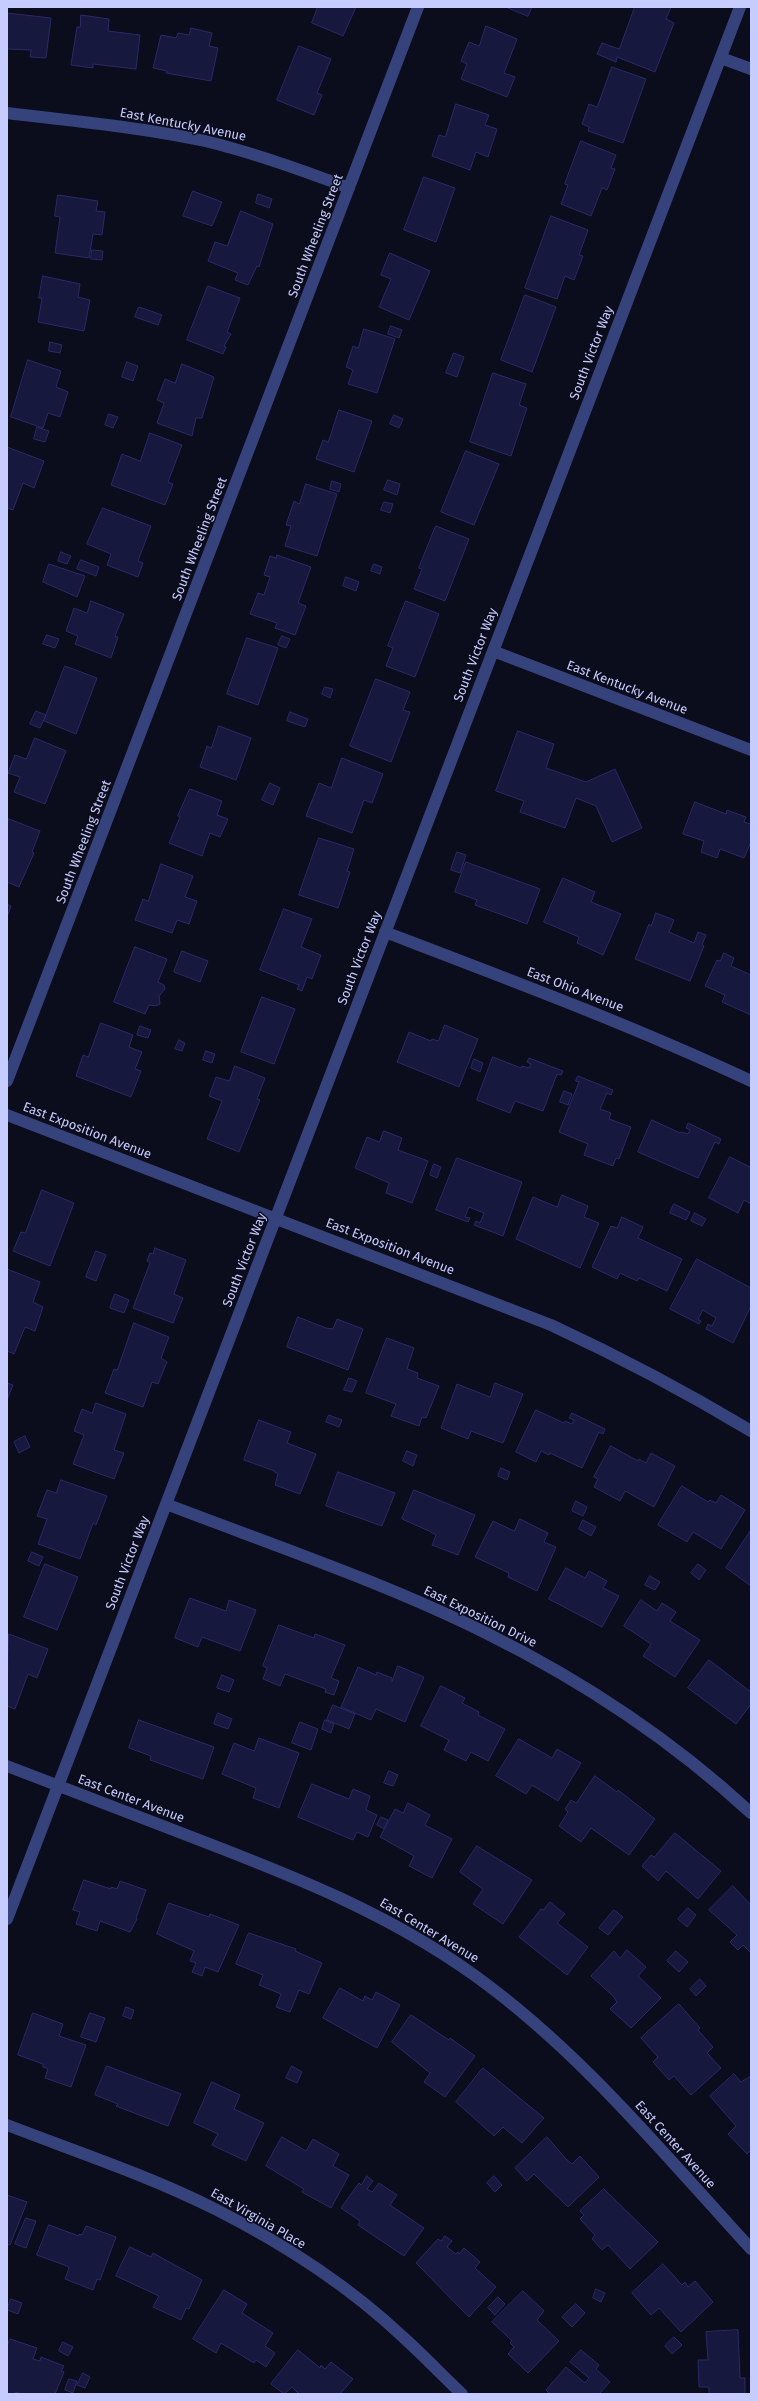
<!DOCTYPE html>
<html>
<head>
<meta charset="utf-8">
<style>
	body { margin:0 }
	#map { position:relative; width:758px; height:2401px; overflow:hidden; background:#0b0c1c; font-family:"Fira Sans",sans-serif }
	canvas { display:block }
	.frame { position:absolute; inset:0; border:8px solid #c6ccff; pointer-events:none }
</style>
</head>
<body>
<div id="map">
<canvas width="758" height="2401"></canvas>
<div class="frame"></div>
</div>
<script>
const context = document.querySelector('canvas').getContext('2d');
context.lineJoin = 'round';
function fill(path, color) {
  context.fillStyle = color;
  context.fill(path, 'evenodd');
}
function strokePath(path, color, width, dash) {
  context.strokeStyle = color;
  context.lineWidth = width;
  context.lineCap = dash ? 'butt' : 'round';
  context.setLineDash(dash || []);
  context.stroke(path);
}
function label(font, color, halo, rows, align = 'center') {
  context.font = font + ' "Fira Sans",sans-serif';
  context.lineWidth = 3;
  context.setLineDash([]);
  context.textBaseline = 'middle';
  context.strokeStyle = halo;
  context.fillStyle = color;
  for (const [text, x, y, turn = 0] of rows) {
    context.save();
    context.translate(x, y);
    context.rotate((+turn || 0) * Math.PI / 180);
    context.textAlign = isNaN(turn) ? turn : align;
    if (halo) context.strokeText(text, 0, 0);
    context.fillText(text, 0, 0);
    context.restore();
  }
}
const building = new Path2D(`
	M318 7H356L343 36 312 23Z
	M506 7H532L528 16Z
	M635 7H671L666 19 674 23 655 72 617 57 616 62 597 54 602 43 619 49Z
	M7 13 51 18 46 58 30 57 31 50 7 49Z
	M81 15 109 19 108 31 140 35 136 69 93 64V68L71 65 77 27H80Z
	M486 26 517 39 504 73 515 77 507 97 461 79 467 64 461 61 469 42 479 46Z
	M191 28 212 33 209 46 218 48 211 81 166 73 167 71 153 68 161 35 176 38 178 33 189 35Z
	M299 46 331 59 317 93 322 95 314 115 277 100Z
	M612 67 646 79 623 143 588 131 589 127 582 124 589 104 597 107Z
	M456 104 489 115 485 125 497 129 488 157 476 152 470 170 432 156 439 135 445 137Z
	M581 141 616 155 611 168 615 169 607 190 602 188 591 216 561 204 568 185 565 184Z
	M424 177 455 188 436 242 404 230Z
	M193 191 222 202 212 226 183 216Z
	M258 194 272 199 269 208 256 203Z
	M58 195 98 201 96 211 105 212 102 235 93 234 89 258 55 253 60 217 55 216Z
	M241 211 273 224 259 267 257 266 248 285 235 280 238 273 208 261 215 242 227 246Z
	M551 216 588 230 579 255 583 256 574 280 565 276 557 299 525 288Z
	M92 250 103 251 102 260 91 259Z
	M390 253 430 271 409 320 379 307 391 279 381 275Z
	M43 276 80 284 78 297 90 300 84 331 38 322 42 298H39Z
	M208 286 240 298 227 332 231 334 224 346 226 347 223 354 187 340Z
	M525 295 556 307 532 372 501 360Z
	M139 307 162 315 158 325 135 317Z
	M391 326 402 330 399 338 388 334Z
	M364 329 395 339 377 393 348 384 353 370 346 367 353 346 358 348Z
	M50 342 62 345 60 353 49 351Z
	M454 353 464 357 457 377 446 373Z
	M28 360 61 371 56 387 68 392 60 417 48 413 43 428 11 417Z
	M127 362 138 366 133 381 122 377Z
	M182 364 214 377 202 418H196L192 436 157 423 164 403 157 400 165 379 175 383Z
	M493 373 526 384 519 405 527 408 511 456 470 442Z
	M339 410 372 421 354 472 316 459 323 440 328 442Z
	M109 414 118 417 113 428 105 425Z
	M394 415 403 419 399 428 390 424Z
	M37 427 49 431 45 442 34 439Z
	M150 433 182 445 168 482 173 484 165 505 111 485 122 454 140 461Z
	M7 447 44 461 34 488 23 483 13 510 7 508Z
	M466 451 499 464 474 525 441 512Z
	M388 480 400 484 397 495 384 490Z
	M332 481 341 484 339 492 330 489Z
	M306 484 337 494 317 556 285 546 291 526 286 525 294 501 299 504Z
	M384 502 393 504 390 513 381 510Z
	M103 508 151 526 138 561 143 563 138 577 107 565 111 554 87 544Z
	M436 526 469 539 445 601 414 589 422 569 419 568Z
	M61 552 71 556 67 564 58 561Z
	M277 555 311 567 298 603 306 606 295 635 275 628 277 623 250 614 258 593 264 595 270 577 264 575 270 556 276 558Z
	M81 560 99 567 96 576 77 569Z
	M49 564 85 576 77 597 43 582Z
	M374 564 382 567 380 574 371 571Z
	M346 577 359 582 356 591 343 586Z
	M91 601 124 614 115 636 118 637 111 658 75 644 78 636 66 631 74 608 87 613Z
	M406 601 439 614 415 677 386 666 393 648 388 646Z
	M47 635 59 639 55 648 43 644Z
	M282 636 290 639 286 648 278 645Z
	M247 638 278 648 258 705 227 694Z
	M65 666 97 678 76 734 44 721Z
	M376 679 410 692 403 710 410 712 391 762 350 746Z
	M325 687 333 689 330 698 322 694Z
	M36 711 46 715 40 728 30 724Z
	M290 712 308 719 305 727 287 721Z
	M219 726 251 738 236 780 200 767 207 746 211 748Z
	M518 731 554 744 546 768 586 782 615 769 642 828 612 842 596 806 576 798 565 828 520 812 524 801 496 791Z
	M35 738 66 751 45 804 14 792 20 777 8 773 15 755 26 759Z
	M342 758 383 774 372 803 364 800 352 833 306 816 319 783 331 788Z
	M270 783 280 788 273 805 262 800Z
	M190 789 222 801 217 815 228 819 220 837 210 833 202 856 169 843 180 817 178 816Z
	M695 802 726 814 727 810 746 817 744 822 751 824V842L744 858 720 849 717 858 701 852 704 841 683 834Z
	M9 819 40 831 32 852 34 853 19 887 7 882V824Z
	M319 838 354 849 347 871 350 872 338 908 299 895Z
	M457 852 466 855 460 873 451 870Z
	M466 862 540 889 527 924 475 905 477 900 455 892Z
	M161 864 193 876 185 897 197 901 189 924 177 920 172 933 135 920 143 899 148 901Z
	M563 878 595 892 591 902 621 914 603 955 577 943 579 937 544 922Z
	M7 904 11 906 7 917Z
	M284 909 312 919 301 947 321 955 312 979 307 977 302 991 297 989 299 985 260 970Z
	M656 913 674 920 669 932 694 943 698 932 706 935 702 945 704 946 690 981 635 959 649 924 651 926Z
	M135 947 167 959 158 982 164 985 165 989 159 996 160 1004 156 1006 149 1005 145 1014 114 1002Z
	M182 951 208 961 200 982 174 972Z
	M724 953 734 958 731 966 751 975V1015L722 1002 725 995 705 986 717 960 720 961Z
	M262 997 295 1009 274 1064 241 1052Z
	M101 1023 133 1035 129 1047 142 1052 135 1069 141 1071 131 1097 76 1076 83 1055 88 1057Z
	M445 1025 478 1039 459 1087 397 1062 409 1032 431 1041 432 1039 438 1041Z
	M140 1026 151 1030 148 1038 137 1035Z
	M179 1040 185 1043 182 1051 175 1049Z
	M206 1051 215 1054 212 1063 203 1060Z
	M493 1057 521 1068 522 1066 529 1068 531 1064 527 1062 529 1058 563 1071 561 1075 557 1074 543 1111 515 1101 510 1113 477 1100Z
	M474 1059 483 1063 480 1072 471 1068Z
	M235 1066 265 1078 257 1099 260 1100 239 1152 207 1139 222 1101 209 1096 216 1077 229 1081Z
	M578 1076 613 1090 611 1095 607 1093 600 1109 611 1113 609 1119 631 1127 619 1159 616 1158 613 1166 584 1155 588 1144 559 1132 579 1082 576 1081Z
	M564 1091 572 1094 568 1105 560 1102Z
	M652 1120 680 1133 681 1132 688 1134 690 1130 686 1128 688 1123 721 1139 719 1144 715 1142 698 1178 638 1152Z
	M384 1131 402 1138 398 1150 428 1161 412 1203 386 1193 389 1183 355 1168 367 1137 379 1142Z
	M730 1157 750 1167 751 1165V1204L744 1200 738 1213 709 1198Z
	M457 1158 522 1182 503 1236 474 1225 476 1221 480 1223 484 1213 469 1207 465 1217 470 1218 468 1222 436 1210Z
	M434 1164 441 1167 437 1178 430 1175Z
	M42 1190 74 1203 50 1266 13 1251 21 1232 25 1233Z
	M562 1195 588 1206 584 1217 599 1223 580 1268 516 1239 533 1197 557 1207Z
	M674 1204 690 1212 686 1220 670 1213Z
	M695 1213 706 1219 702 1226 691 1221Z
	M622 1217 643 1227 638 1238 682 1259 667 1291 639 1278 637 1281 620 1273 617 1279 592 1267 611 1226 617 1228Z
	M155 1248 186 1260 174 1294 183 1298 173 1323 133 1308 150 1263 147 1261 150 1253 153 1254Z
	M96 1251 106 1255 96 1281 86 1277Z
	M697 1259 751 1288V1306L733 1343 706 1329 708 1324 712 1326 716 1318 703 1310 698 1319 701 1321 699 1324 670 1309Z
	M7 1269 40 1282 33 1302 43 1307 35 1331 25 1327 14 1354 7 1351Z
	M115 1294 129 1300 124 1313 110 1308Z
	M298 1317 326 1328 333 1329 337 1319 363 1329 348 1370 287 1347Z
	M134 1323 169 1337 161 1358 167 1362 158 1384 152 1382 143 1407 105 1393 114 1369 117 1370Z
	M387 1338 414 1348 407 1369 418 1373 417 1378 439 1386 426 1418 422 1417 419 1426 391 1416 396 1404 366 1393Z
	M349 1378 357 1381 352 1392 344 1390Z
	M7 1383 13 1385 7 1400Z
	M495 1383 523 1394 503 1443 471 1431 468 1439 441 1428 457 1384 490 1397Z
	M96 1403 126 1414 114 1450 124 1453 114 1479 73 1464 84 1435 74 1431 82 1409 92 1413Z
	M536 1410 564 1423 565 1421 572 1424 574 1420 569 1418 572 1413 605 1429 603 1434 599 1432 582 1468 550 1453 549 1455 541 1451 536 1462 516 1452Z
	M329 1415 342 1420 339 1427 326 1422Z
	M259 1420 291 1432 287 1443 316 1454 300 1494 275 1485 278 1474 272 1470 244 1460Z
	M25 1436 30 1447 19 1453 14 1442Z
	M611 1446 638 1461 639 1459 646 1463 651 1453 675 1466 654 1507 625 1491 620 1501 594 1487 598 1479 594 1477Z
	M407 1451 417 1455 413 1466 403 1461Z
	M501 1468 510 1472 507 1480 498 1476Z
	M338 1472 395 1493 382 1526 326 1506Z
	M61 1480 107 1496 96 1525 93 1523 80 1559 38 1544 47 1519 37 1516 47 1490 56 1493Z
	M682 1486 708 1502 710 1500 716 1503 721 1495 745 1510 721 1549 693 1532 687 1542 658 1525Z
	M414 1490 475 1515 458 1555 432 1545 436 1535 429 1531 402 1519Z
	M576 1501 587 1507 583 1516 572 1511Z
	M520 1519 548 1533 544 1542 556 1547 537 1591 508 1577 509 1573 475 1557 493 1521 514 1531Z
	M583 1520 596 1527 591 1536 579 1529Z
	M751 1530V1586L726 1568Z
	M32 1552 43 1557 39 1566 28 1561Z
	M45 1564 78 1577 57 1630 24 1617Z
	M698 1564 706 1570 699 1580 691 1573Z
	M566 1568 585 1578 589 1571 607 1581 603 1588 619 1596 602 1627 549 1599Z
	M650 1576 660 1582 655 1590 645 1585Z
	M190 1598 226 1611 229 1600 256 1610 240 1651 202 1637 198 1647 175 1638Z
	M641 1600 657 1611 662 1603 676 1612 670 1621 700 1640 675 1677 643 1656 651 1644 624 1626Z
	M279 1625 314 1638 315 1634 345 1645 331 1678 339 1681 334 1695 325 1692 326 1689 285 1674 280 1686 263 1679 267 1668 263 1666Z
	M9 1634 48 1649 37 1678 28 1674 15 1709 7 1706Z
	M709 1660 751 1692V1704L736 1724 688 1688Z
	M398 1666 424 1677 405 1722 376 1709 371 1720 341 1707 358 1667 376 1675 377 1672 392 1678V1681Z
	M222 1675 234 1680 229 1692 217 1688Z
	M441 1686 465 1698 462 1703 479 1712 478 1715 505 1729 488 1761 471 1752 466 1761 444 1750 449 1740 421 1726Z
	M333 1705 355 1714 349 1729 327 1720Z
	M218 1713 232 1719 228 1729 214 1724Z
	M139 1720 214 1747 203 1779 150 1760 151 1756 129 1748Z
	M325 1720 334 1724 331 1733 322 1729Z
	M300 1722 318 1729 311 1750 292 1743Z
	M259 1738 299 1753 279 1808 253 1798 256 1788 222 1774 234 1743 254 1751Z
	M519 1739 552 1758 557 1749 581 1763 558 1801 532 1785 526 1794 496 1776Z
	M389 1771 398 1775 393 1786 384 1783Z
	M595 1776 617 1792 618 1790 655 1819 629 1855 591 1828 581 1842 559 1826 568 1812 565 1809 571 1800 576 1803Z
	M312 1784 349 1799 353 1789 370 1796 366 1810 377 1815 368 1837 357 1832 353 1840 298 1817Z
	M408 1803 430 1815 425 1825 452 1839 432 1878 409 1866 414 1856 380 1837 395 1809 403 1813Z
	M381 1817 388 1820 384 1829 377 1825Z
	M675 1833 721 1871 698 1899 666 1871 658 1881 642 1866 651 1855 654 1857Z
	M477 1846 532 1880 503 1924 473 1904 483 1889 460 1872Z
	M84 1880 111 1889V1887L117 1889 120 1881 146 1890 136 1918 137 1919 130 1932 100 1921 97 1931 76 1924 80 1912 73 1910Z
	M733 1886 751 1905V1953L743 1945 738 1950 730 1942 737 1935 709 1910Z
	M550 1902 565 1914 557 1923 588 1947 567 1975 519 1937 541 1909 543 1910Z
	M169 1903 209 1917 210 1914 239 1925 218 1972 205 1967 202 1976 192 1972 196 1963 190 1961 194 1951 157 1934Z
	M688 1908 696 1915 687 1927 678 1919Z
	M614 1910 623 1917 608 1935 599 1928Z
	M249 1933 296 1949 295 1951 322 1963 309 1994 299 1990 290 2012 276 2007 281 1994 259 1985 263 1975 236 1964Z
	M627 1950 646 1967 638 1976 661 1998 631 2028 610 2009 617 2002 613 1996 591 1976 614 1951 620 1958Z
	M676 1951 688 1962 679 1972 667 1961Z
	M700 1979 706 1986 696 1996 690 1989Z
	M340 1988 363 2001 365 1996 372 2000 376 1992 400 2005 377 2048 323 2018Z
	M679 2004 700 2028 698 2030 713 2047 707 2053 721 2068 691 2095 674 2076 669 2080 653 2062 658 2057 641 2038Z
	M126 2007 134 2010 131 2019 123 2016Z
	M33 2013 63 2024 59 2036 86 2045 71 2087 45 2078 48 2069 43 2067V2064L18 2055Z
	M90 2013 105 2018 96 2042 81 2037Z
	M411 2015 449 2040 450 2038 475 2056 445 2097 424 2082 430 2073 392 2042Z
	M107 2066 181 2094 168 2126 116 2106 118 2104 95 2095Z
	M292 2066 302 2072 297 2083 286 2078Z
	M483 2068 544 2118 522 2143 503 2127 494 2136 456 2102Z
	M734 2074 741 2082 751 2076V2150L747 2154 728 2134 736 2126 710 2096Z
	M212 2082 240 2095 234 2109 264 2123 246 2161 212 2145 218 2134 194 2123Z
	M282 2137 306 2151 313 2139 339 2154 333 2166 349 2175 331 2208 302 2192 304 2189 266 2166Z
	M547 2137 566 2159 572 2164 580 2156 599 2177 568 2207 534 2174 527 2181 515 2168Z
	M367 2176 373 2181 367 2189 372 2192 379 2183 397 2195 390 2205 424 2228 404 2256 358 2225 360 2221 341 2208 359 2183 361 2185Z
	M494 2176 502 2185 495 2192 487 2183Z
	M604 2189 658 2242 630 2269 608 2245 602 2250 592 2239 595 2235 580 2219 584 2215 580 2211Z
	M7 2195 27 2202 10 2245 7 2244Z
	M26 2218 36 2221 26 2248 15 2244Z
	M49 2225 79 2236V2234L82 2235 86 2226 116 2237 100 2280 97 2279 93 2290 65 2279 69 2268 67 2266 37 2255Z
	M445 2236 452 2241 447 2247 456 2254 458 2252 459 2254 464 2248 480 2262 475 2268 496 2287 469 2317 416 2263 438 2239 441 2241Z
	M130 2247 151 2257 153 2253 202 2280 189 2309 186 2308 181 2320 153 2307 159 2296 116 2276Z
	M663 2264 682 2285 685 2282 688 2287 695 2281 713 2302 681 2332 659 2308 651 2315 632 2293Z
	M596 2289 605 2293 601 2302 593 2298Z
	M224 2290 247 2304 242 2313 273 2333 265 2346 275 2353 266 2367 256 2360 254 2363 221 2343 216 2353 193 2339Z
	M523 2291 544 2311 537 2320 559 2341 528 2373 508 2354 514 2347 510 2343 512 2341 492 2322Z
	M498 2297 505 2304 495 2315 488 2308Z
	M11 2299 22 2303 18 2314 7 2310Z
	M576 2304 585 2313 572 2327 562 2317Z
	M738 2330 740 2378H745V2394H709V2387H699L698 2360H708L706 2332Z
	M674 2337 682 2345 672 2354 665 2346Z
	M10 2339 37 2348 33 2359 40 2361 41 2357 64 2366 61 2371 64 2372 55 2394H22L16 2392 15 2394H7V2347Z
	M63 2342 73 2347 68 2356 59 2351Z
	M298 2350 320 2368 321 2365 325 2369 331 2362 353 2379 340 2394H299L292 2387 284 2394 271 2384Z
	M581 2350 599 2365 596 2369 610 2382 599 2394H550L546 2390 566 2367 585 2383 589 2378 570 2362Z
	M83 2373 90 2377 85 2388 77 2385Z
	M69 2379 77 2381 73 2393 65 2390Z`);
const minor = new Path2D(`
	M721 58 751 69
	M7 113C73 121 140 127 205 141 255 153 302 170 349 188
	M493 651 751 750
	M385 932C508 979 631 1025 751 1081
	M7 1081 418 7
	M7 1115 551 1325C620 1357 686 1392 751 1431
	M166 1504C273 1545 383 1582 486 1633 581 1680 673 1741 751 1813
	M7 1766C72 1791 137 1816 202 1841 298 1878 389 1914 474 1975 580 2051 663 2153 751 2249
	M7 1919 740 7
	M7 2125C77 2152 150 2176 217 2210 282 2243 350 2287 403 2337 423 2355 442 2375 462 2394`);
const streetNames = [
	["East Kentucky Avenue",183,125,11],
	["South Wheeling Street",316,236,-69],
	["South Victor Way",592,353,-69],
	["South Wheeling Street",200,539,-69],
	["South Victor Way",476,655,-69],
	["East Kentucky Avenue",627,688,21],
	["South Wheeling Street",84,842,-69],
	["South Victor Way",360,958,-69],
	["East Ohio Avenue",575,990,21],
	["East Exposition Avenue",87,1131,21],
	["East Exposition Avenue",390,1247,21],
	["South Victor Way",245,1260,-69],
	["South Victor Way",128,1563,-69],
	["East Exposition Drive",480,1617,26],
	["East Center Avenue",131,1799,21],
	["East Center Avenue",429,1931,31],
	["East Center Avenue",675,2145,48],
	["East Virginia Place",258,2219,30]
];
fill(building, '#17183d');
strokePath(building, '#292a69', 1);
strokePath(minor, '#36427b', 12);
label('13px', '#c6ccff', '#0b0c1c', streetNames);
</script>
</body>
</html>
